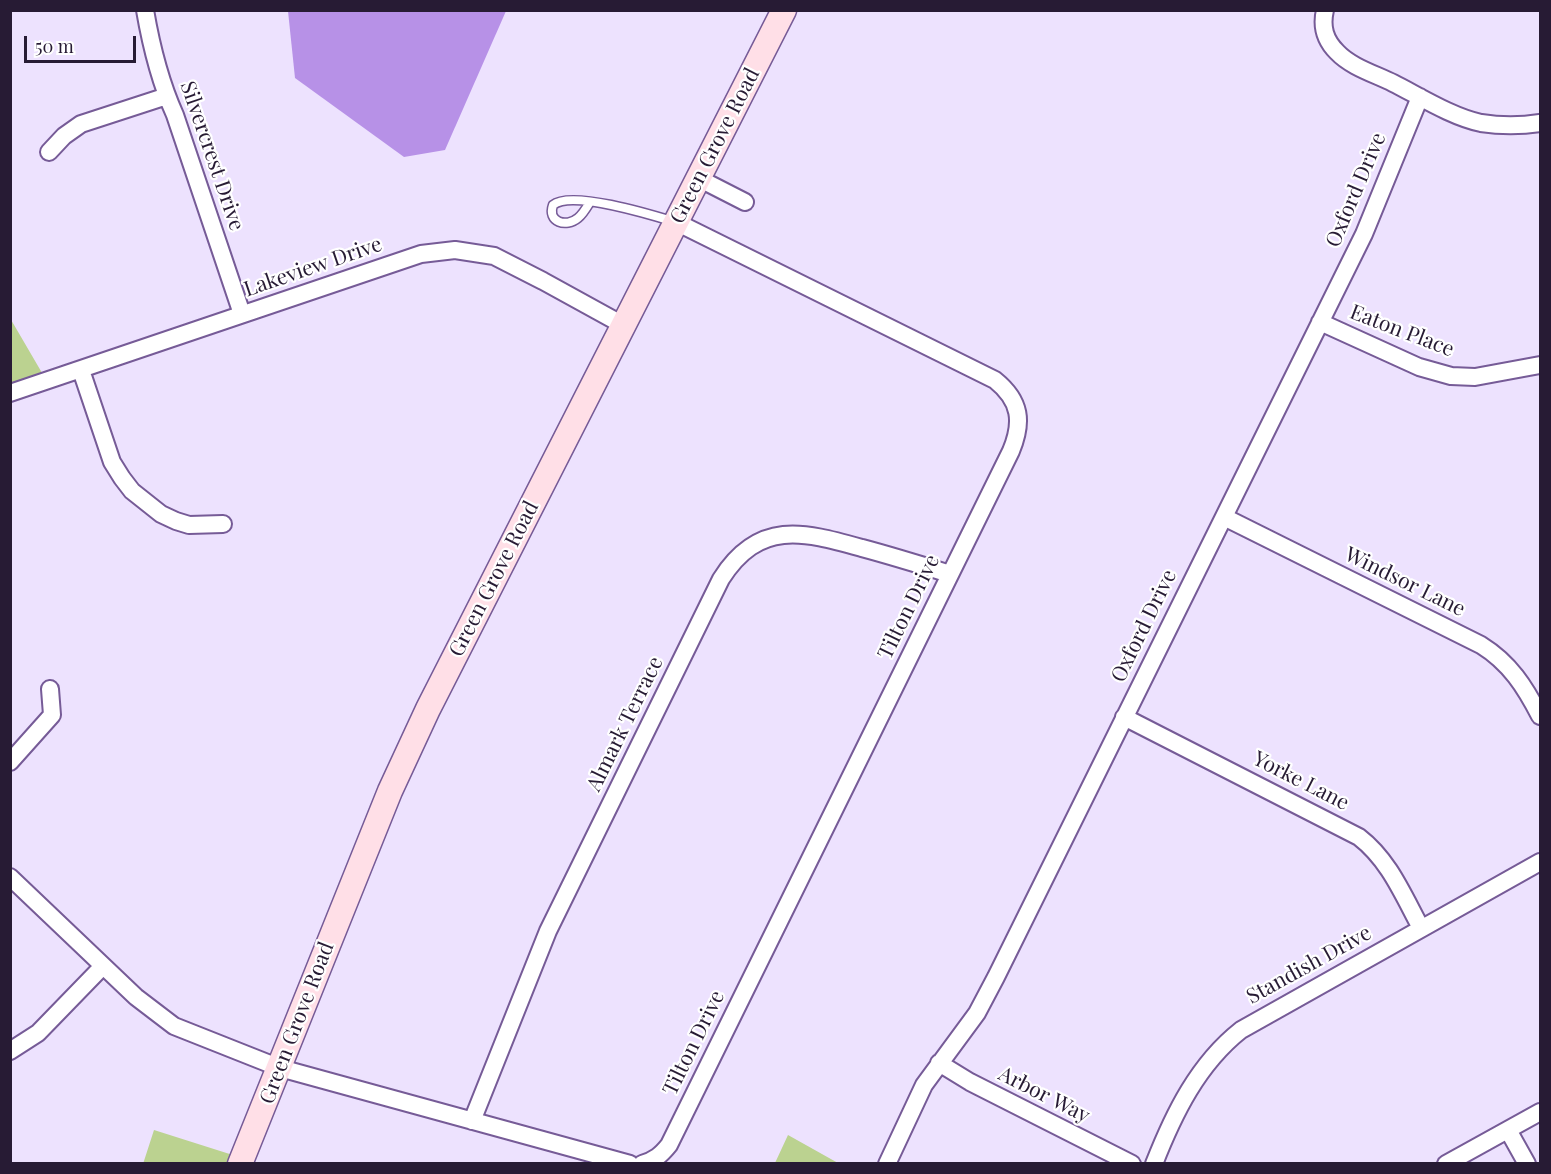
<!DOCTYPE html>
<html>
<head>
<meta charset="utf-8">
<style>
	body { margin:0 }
	#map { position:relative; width:1551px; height:1174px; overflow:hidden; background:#ede2fe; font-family:"Playfair Display",serif }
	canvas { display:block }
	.frame { position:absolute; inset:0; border:12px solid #271b34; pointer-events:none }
	.scale { position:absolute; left:24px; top:36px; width:112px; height:27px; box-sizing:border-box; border:3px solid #271b34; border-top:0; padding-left:8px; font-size:18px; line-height:21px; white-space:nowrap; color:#271b34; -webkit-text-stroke:4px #fff; paint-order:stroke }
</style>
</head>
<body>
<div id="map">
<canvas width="1551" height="1174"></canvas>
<div class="frame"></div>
<div class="scale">50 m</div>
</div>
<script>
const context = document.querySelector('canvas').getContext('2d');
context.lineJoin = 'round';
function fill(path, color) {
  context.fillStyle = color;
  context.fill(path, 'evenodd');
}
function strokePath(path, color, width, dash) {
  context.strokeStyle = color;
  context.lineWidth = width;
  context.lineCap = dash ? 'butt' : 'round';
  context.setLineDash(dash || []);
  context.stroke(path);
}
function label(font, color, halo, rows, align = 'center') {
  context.font = font + ' "Playfair Display",serif';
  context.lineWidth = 4.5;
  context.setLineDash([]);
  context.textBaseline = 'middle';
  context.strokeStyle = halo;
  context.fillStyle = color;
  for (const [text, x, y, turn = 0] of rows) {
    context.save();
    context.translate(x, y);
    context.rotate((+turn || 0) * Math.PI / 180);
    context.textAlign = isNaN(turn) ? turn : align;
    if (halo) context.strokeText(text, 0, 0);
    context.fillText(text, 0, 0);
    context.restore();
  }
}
const green = new Path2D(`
	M10 318 45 378 10 390Z
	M154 1130 258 1163 143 1164Z
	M788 1135 838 1163H775Z`);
const water = new Path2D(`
	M288 11V10L506 11 445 150 404 157 295 78Z`);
const lane = new Path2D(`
	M590 202C587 207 583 214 578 218 566 228 547 222 553 205 571 190 652 215 675 222`);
const street = new Path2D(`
	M145 10C151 45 161 84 175 115L242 314
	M1325 10C1321 27 1325 40 1337 52 1351 67 1375 74 1393 83 1419 96 1452 117 1481 123 1500 126 1521 126 1540 123
	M49 152 64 136 81 124 167 96
	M698 178 745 202
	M1320 322 1419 367 1451 376 1475 377 1540 365
	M81 370 112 462 122 478 132 491 161 514 176 521 189 525 223 524
	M10 393 421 254 455 250 494 256 543 281 623 325
	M1224 517 1481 645C1510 663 1525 687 1540 716
	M1124 717 1359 837C1389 860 1403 895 1421 928
	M10 762 52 715 50 689
	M10 877 136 997 174 1026 280 1068 630 1164
	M10 1051 38 1033 103 966
	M939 1063 970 1082 1132 1164
	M472 1121 548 931 721 579C759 519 804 532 862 548 892 556 921 565 950 574
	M1508 1130 1527 1164
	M642 1164C655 1160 661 1155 669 1145L1011 451C1023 422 1021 401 995 380L676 222
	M887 1164 924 1085 977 1013 996 977 1364 234 1420 97
	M1154 1164C1174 1113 1198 1064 1241 1030L1540 862
	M1446 1164 1540 1112`);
const secondary = new Path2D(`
	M240 1164 390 791 428 709 784 10`);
const streetNames = [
	["Green Grove Road",715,146,-63],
	["Silvercrest Drive",212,156,71],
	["Oxford Drive",1356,190,-67],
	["Lakeview Drive",313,267,-19],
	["Eaton Place",1402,331,21],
	["Green Grove Road",494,579,-63],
	["Windsor Lane",1405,582,26],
	["Tilton Drive",909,607,-64],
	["Oxford Drive",1144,626,-64],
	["Almark Terrace",625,724,-64],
	["Yorke Lane",1301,781,27],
	["Standish Drive",1309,965,-29],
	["Green Grove Road",297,1023,-69],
	["Tilton Drive",694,1043,-64],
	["Arbor Way",1044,1095,27]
];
fill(green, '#bbd290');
fill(water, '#b791e7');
strokePath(lane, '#765b97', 11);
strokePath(street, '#765b97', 20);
strokePath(secondary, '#765b97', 27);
strokePath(lane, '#fff', 8);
strokePath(street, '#fff', 16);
strokePath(secondary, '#ffdfe7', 24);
label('21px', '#271b34', '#fff', streetNames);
</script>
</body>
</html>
